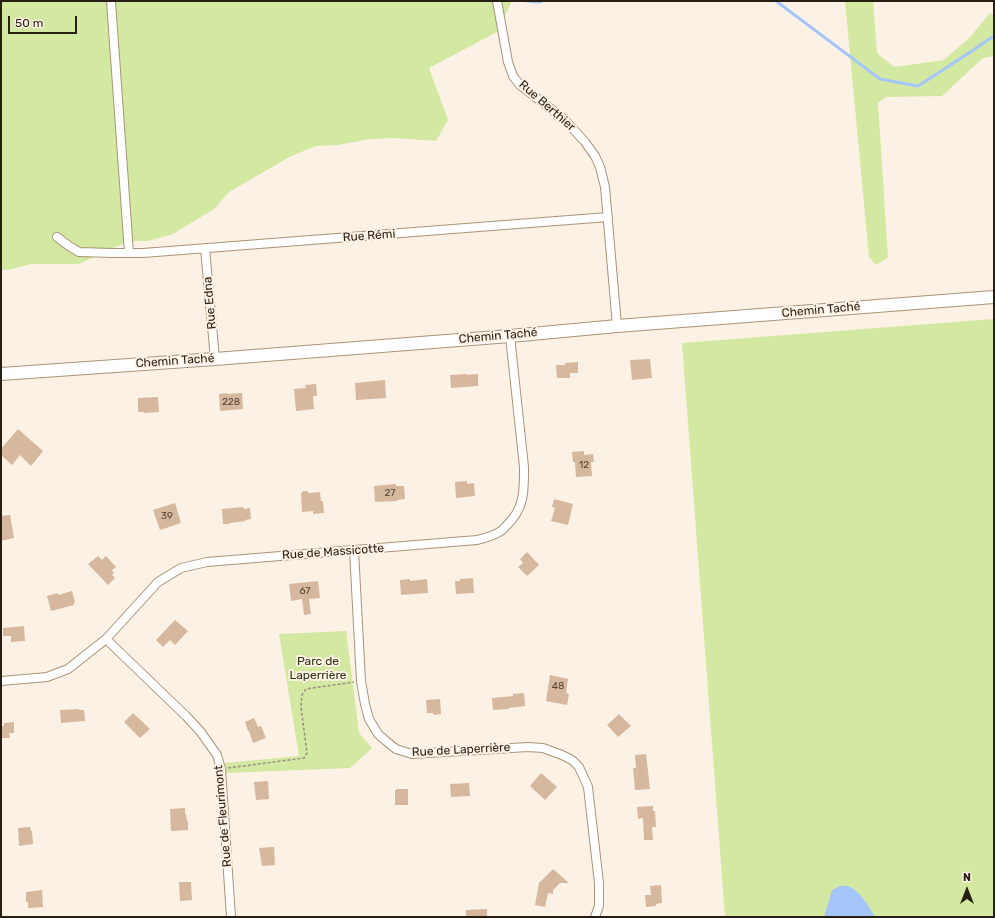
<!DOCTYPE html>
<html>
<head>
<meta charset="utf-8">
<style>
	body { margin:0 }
	#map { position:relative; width:995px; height:918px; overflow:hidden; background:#fcf1e5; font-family:Rubik,sans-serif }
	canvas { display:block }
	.frame { position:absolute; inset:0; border:2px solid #281f13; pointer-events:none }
	.north { position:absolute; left:947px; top:870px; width:40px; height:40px; -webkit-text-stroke:3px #fcf1e5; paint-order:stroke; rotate:0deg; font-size:11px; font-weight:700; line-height:16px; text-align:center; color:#281f13 }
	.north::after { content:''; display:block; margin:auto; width:14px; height:18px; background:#281f13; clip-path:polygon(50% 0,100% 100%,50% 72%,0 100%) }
	.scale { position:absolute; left:8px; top:16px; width:69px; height:18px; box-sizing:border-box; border:2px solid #281f13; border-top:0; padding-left:5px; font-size:12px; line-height:14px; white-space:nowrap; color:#281f13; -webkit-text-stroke:3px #fcf1e5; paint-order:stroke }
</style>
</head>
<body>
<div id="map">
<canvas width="995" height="918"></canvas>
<div class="frame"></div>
<div class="north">N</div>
<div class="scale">50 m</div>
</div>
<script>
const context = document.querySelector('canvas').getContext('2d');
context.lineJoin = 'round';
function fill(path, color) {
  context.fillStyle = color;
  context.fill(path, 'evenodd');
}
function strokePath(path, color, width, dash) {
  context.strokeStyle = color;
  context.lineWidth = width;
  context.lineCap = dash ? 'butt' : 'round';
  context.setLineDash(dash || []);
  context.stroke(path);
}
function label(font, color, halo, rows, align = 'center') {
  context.font = font + ' Rubik,sans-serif';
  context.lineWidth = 4;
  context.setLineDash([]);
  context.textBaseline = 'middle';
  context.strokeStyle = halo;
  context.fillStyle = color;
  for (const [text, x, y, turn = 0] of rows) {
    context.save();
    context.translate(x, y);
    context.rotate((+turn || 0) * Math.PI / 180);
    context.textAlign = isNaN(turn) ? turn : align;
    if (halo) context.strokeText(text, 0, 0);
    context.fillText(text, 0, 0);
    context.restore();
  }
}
const green = new Path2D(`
	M1 1H512L497 32 429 68 448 120 436 141 397 138 370 139 338 145 316 146 291 156 229 192 214 209 173 234 148 241H129L79 264H31L8 270H1Z
	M845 1H873L877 53 894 67 944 60 970 37 990 13 994 15V56L983 58 942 96 886 97 878 103 888 258 876 265 869 257Z
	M994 319V917H725L682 343Z
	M346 631 359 733 372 748 350 768 226 773 225 763 299 756 279 634Z`);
const water = new Path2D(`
	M840 886C843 886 847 885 850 887 860 891 870 908 875 917H824L832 890Z`);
const stream = new Path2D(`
	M527 1 539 2 542 1
	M776 1 880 79 918 86 972 51 992 37H994`);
const building = new Path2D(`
	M650 359 652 378 632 380 630 360Z
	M578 362V373H570V378H557L556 365H565V363Z
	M467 374V375L478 374V386L451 388 450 375Z
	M385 380 386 398 356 400 355 383Z
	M316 384 317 396H313L314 409 296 411 294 389 306 388 305 385Z
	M227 393V394L242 393 243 409 220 411 219 394Z
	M158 397 159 412 144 413V412H138V398Z
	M18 429 43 451 31 466 20 455 12 465 1 455V449Z
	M584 451V455L593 454 594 462H591L592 476 576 477 575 462H573L572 452Z
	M467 481V484L474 483 475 496 456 498 455 482Z
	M396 484V486H404L405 499 397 500V501L375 502 374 486Z
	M303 491H307L309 493 320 492 321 501H323L324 513 313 514V511L302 512 301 494Z
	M554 499 573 504 568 525 551 521 555 508 552 507Z
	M175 503 181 523 160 530 153 510Z
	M243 507 244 509 250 508 251 519 245 520V521L230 523 229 524H223L222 509Z
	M10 515 14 538 1 541V516Z
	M527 552 539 565 527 576 518 567 523 563 520 559Z
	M98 556 102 560 106 556 116 567 112 570 114 573 112 575 115 578 108 585 88 564Z
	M473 578 474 593 456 594 455 581H460V579Z
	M410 579V581L427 579 428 593 401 595 400 580Z
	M318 581 320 598 309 599 311 614 304 615 302 599 291 601 289 584Z
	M72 591 75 602 74 603V605L51 611 47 596 58 593V595Z
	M175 620 188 631 175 645 170 640 163 647 156 640Z
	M24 626 25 641 11 642V636H3V628Z
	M550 675 568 679 566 693 569 694 567 705 546 701Z
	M524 693 525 706 508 708 509 709 493 710 492 698 513 696V694Z
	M440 699 441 714 434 715 433 713H427L426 700Z
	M79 709V710H84L85 721 61 723 60 710Z
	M133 713 150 729 140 738 124 722Z
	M619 714 631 726 618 737 607 725Z
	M254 718 258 727 261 726 266 738 253 743 249 731H248L245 722Z
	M14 722V733H9L10 738H1V726H4V723Z
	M646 754 650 789 635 790 633 768H636L635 755Z
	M541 773 557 787 545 800 530 786Z
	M268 781 269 799 256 800 254 782Z
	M469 783 470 796 451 797 450 784Z
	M398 789H408V805H395V790Z
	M653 806V811H655L656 827H652L653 840H644L643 818 638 819 637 807Z
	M185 808V814H186L187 821H188V830L171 831 170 809Z
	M30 827 31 831H32L33 844 19 846 18 828Z
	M274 847 275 865 262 866 259 848Z
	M553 869 569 883H560L553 890V894L548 893 545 907 535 905 539 883Z
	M179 882H191L192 900 180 901Z
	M661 885 662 903 656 904V906L646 907 645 895H651L650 886Z
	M42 890 43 907 28 908V902H26V892Z
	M487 909V917H466V910Z`);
const path = new Path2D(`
	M228 768 304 758 307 753 301 707 302 695 306 689 354 682`);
const street = new Path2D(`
	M111 1 129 253
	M497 1 508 62 513 76 520 85 564 119 585 142 595 156 600 167 605 187 617 326
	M57 237 69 246 79 252 113 253H143L608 217
	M205 248 215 359
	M354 550 361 681 365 704 369 719 378 734 386 741 396 749 412 754 528 747 543 748 562 755 572 760 579 767 588 787 599 883V906L595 917
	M106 639 186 716 200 731 217 755 221 769 231 917
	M1 681 47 677 68 669 106 639 158 582 181 568 207 562 477 540C485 538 494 536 501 531 503 530 505 527 507 525 525 508 524 490 524 467L510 336`);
const secondary = new Path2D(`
	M1 374 215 359 510 336 617 326 994 297`);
const numberNames = [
	["228",231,402],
	["12",584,465],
	["27",390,493],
	["39",167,516],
	["67",305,591],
	["48",558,686]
];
const streetNames = [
	["Rue Berthier",547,106,41],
	["Rue Rémi",369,236,-4],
	["Rue Edna",210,303,-95],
	["Chemin Taché",821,310,-5],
	["Chemin Taché",498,336,-5],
	["Chemin Taché",175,361,-4],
	["Rue de Massicotte",333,552,-4],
	["Rue de Laperrière",461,750,-3],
	["Rue de Fleurimont",223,816,-95]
];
const parkNames = [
	["Parc de",318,662],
	["Laperrière",318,676]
];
fill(green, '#d3e8a1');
fill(water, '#a6c5fb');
strokePath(stream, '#a6c5fb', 3);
fill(building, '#d5b89d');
strokePath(street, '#ab9376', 10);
strokePath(secondary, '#ab9376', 14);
strokePath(path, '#998f83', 1.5, [3, 2]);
strokePath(street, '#fff', 8);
strokePath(secondary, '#fff', 12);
label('10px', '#534536', null, numberNames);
label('12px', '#281f13', '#fcf1e5', streetNames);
label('12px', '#2c3513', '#fcf1e5', parkNames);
</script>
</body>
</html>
